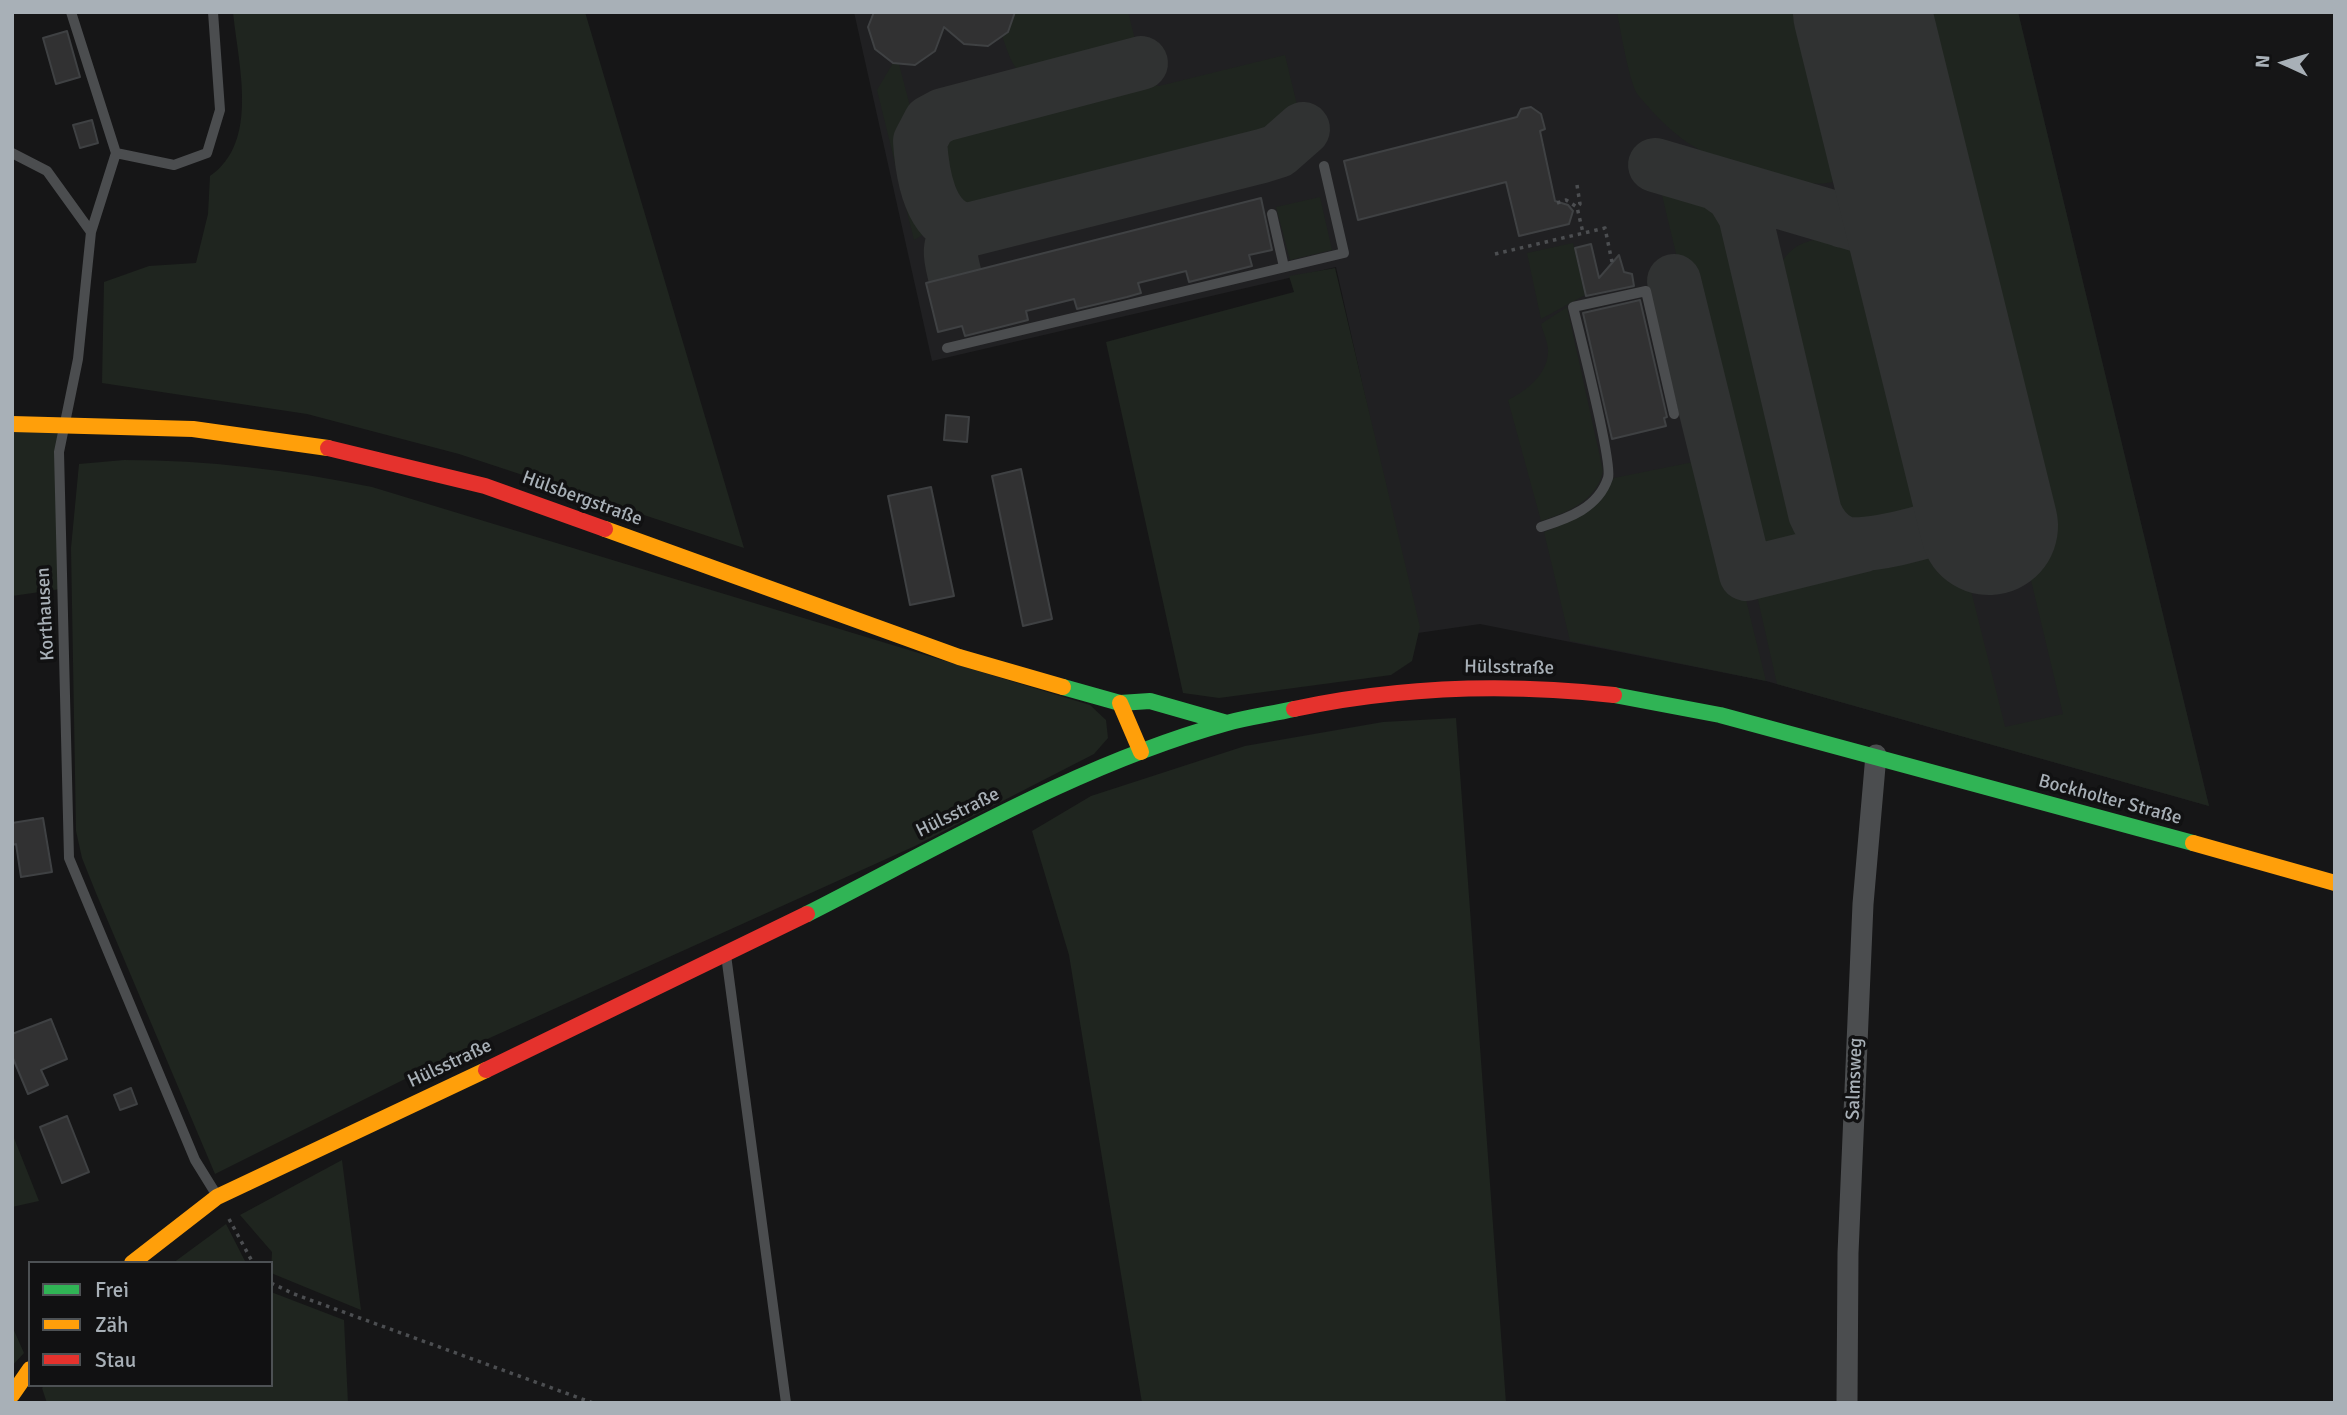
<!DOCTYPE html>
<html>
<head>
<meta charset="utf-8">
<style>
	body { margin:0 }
	#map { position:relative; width:2347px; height:1415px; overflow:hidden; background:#161617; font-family:Signika,sans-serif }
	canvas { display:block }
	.frame { position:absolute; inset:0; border:14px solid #a8b0b7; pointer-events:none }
	.legend { position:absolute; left:28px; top:1261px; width:245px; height:126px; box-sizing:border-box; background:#111112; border:2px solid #4d5154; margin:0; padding:9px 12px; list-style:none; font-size:21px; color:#a8b0b7 }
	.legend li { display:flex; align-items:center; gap:14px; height:35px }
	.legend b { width:35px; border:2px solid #4d5154 }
	.north { position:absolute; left:2249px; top:28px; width:70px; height:70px; -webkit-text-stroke:5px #111112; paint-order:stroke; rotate:274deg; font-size:19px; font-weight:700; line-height:28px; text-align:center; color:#a8b0b7 }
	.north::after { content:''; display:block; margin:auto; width:24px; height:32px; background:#a8b0b7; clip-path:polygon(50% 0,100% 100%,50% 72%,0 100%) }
</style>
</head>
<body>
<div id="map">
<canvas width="2347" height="1415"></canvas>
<div class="frame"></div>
<ul class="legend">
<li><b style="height:9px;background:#30b455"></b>Frei</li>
<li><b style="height:9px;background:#ff9f0a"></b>Zäh</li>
<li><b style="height:9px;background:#e5322d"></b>Stau</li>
</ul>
<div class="north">N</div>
</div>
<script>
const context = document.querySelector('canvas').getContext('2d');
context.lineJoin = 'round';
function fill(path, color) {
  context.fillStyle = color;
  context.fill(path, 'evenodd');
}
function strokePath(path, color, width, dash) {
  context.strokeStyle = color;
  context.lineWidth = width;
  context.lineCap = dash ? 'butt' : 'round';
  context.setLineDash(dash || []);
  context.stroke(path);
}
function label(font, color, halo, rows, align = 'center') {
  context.font = font + ' Signika,sans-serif';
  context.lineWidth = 7;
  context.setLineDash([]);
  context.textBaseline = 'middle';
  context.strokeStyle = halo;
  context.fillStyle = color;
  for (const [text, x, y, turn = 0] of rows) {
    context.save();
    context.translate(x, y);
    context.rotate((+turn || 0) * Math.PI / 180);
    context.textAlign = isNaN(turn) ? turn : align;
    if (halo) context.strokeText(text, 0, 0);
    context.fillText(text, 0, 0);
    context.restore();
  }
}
const built = new Path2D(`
	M854 12H2018L2209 806 1766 681 1480 624 1418 633 1336 267 932 361Z`);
const green = new Path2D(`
	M233 12H585L744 548 459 454 307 414 102 383 104 282 149 266 196 263 208 214 210 176C260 142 238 64 233 12Z
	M1015 12H1128L1138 52 1034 80C1013 75 1009 54 1002 36L1008 32Z
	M1617 12H1832L1862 136C1853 203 1806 184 1759 170 1737 163 1713 159 1693 146 1674 135 1652 112 1638 95 1630 86 1620 28 1617 12Z
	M1895 12H2018L2209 806 1777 684 1756 591 1759 584 1957 535 2005 727 2063 714Z
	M1285 55 1298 109 1267 136 969 211C940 207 935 170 932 145L941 130 949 126 1144 75 1149 83 1159 86Z
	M893 63 899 64 914 122C887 148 939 205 924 234L914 240 877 90Z
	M1661 191 1716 208 1734 225 1809 535 1801 549 1760 559 1748 554Z
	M1320 197 1332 250 1290 260 1276 207Z
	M1821 239C1845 243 1880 248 1893 271L1942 468C1943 506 1926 517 1892 525 1859 534 1837 527 1822 495L1775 296C1774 265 1788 242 1821 239Z
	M1573 243 1585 295 1541 319 1527 253Z
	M1335 268 1420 627 1412 661 1391 675 1219 698 1183 693 1106 342 1294 292 1289 276Z
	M1567 307 1603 471C1597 501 1566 513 1541 521L1508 400C1526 391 1547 375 1548 353 1549 344 1543 332 1541 324Z
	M67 423 59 452 61 589 12 596V424Z
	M1708 459 1714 470 1766 681 1570 641 1544 532C1576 520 1597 510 1614 478Z
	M124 460C208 460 289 470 372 487L1090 705 1106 720 1108 738 1094 754 915 846 463 1050 215 1174 96 893 82 858 76 831 71 548 79 464Z
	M1456 718 1506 1403H1142L1069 955 1032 831 1091 796 1245 746 1383 722Z
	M12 1133 39 1201 12 1207Z
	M342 1160 361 1310 271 1273 272 1252 240 1215Z
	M226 1224 246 1263H173Z
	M271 1292 344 1320 348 1403H47L42 1388 45 1385H271Z
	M12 1326 24 1353 12 1366Z`);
const taxiway = new Path2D(`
	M1655 165 1896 236 1913 248 1925 269
	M1716 183 1733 195 1745 215 1815 513C1821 527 1829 538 1844 543 1864 549 1932 532 1950 522 1959 516 1968 508 1972 497 1976 483 1973 468 1971 454
	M1843 221C1890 219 1900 192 1896 149
	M966 230C929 224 922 173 920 141L930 122 943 115 1141 63
	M955 276C951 259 946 245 960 232L1262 156 1278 151 1303 129
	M1674 281 1746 574 1864 545`);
const runway = new Path2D(`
	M1862 12 1989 526`);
const building = new Path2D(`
	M874 12H1015L1008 32 988 46 964 44 944 27 935 51 915 65 893 63 875 49 868 27Z
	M67 31 80 77 56 84 43 38Z
	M1531 107 1541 114 1545 129 1540 131 1555 201 1568 205 1573 211 1569 224 1519 236 1506 182 1358 220 1344 161 1517 117 1521 109Z
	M92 120 98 143 80 148 73 125Z
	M1261 198 1272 250 1249 255 1252 266 1189 282 1186 271 1138 283 1141 293 1127 297 1077 309 1074 299 1026 311 1028 320 965 336 962 326 938 332 926 283Z
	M1591 244 1599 278 1619 255 1624 272 1632 274 1634 286 1586 296 1575 248Z
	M1640 300 1667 417 1664 418 1666 426 1612 439 1583 313Z
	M946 415 969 417 967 442 944 440Z
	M1021 469 1052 619 1023 626 992 476Z
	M931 487 954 596 910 605 888 496Z
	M43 818 52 872 21 877 16 844 12 845V823Z
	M51 1019 67 1059 41 1070 48 1085 28 1094 12 1056V1034Z
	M131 1088 137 1104 120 1110 114 1095Z
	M67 1116 89 1172 62 1183 40 1127Z`);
const path = new Path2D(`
	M1577 185 1580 204 1577 207
	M1557 203 1566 200 1577 207 1583 233
	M1495 254 1605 228 1612 262
	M229 1219 253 1263
	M271 1283 294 1294 593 1403`);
const lane = new Path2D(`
	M71 12 116 153 91 232 78 359 59 452 69 858 195 1160 216 1194
	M12 153 47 171 91 232
	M116 153 174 165 207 153 220 110 213 12
	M1272 214 1284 267
	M947 348 1344 253 1324 166
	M1541 527C1569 518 1598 508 1608 478 1613 464 1579 331 1573 307L1646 291 1674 414
	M726 955 786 1403`);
const street = new Path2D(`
	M1847 1403 1848 1253 1863 904 1876 755`);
const fast = new Path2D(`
	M1063 687 1120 703 1150 701 1227 723
	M1614 695 1720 715 2193 843
	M807 914C943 845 1079 764 1227 723 1249 717 1272 714 1294 709`);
const slow = new Path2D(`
	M12 424 193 429 328 448
	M605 529 959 657 1063 687
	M1120 703 1141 752
	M2193 843 2335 883
	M132 1263 217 1197 486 1070
	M12 1395 30 1369`);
const jam = new Path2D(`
	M328 448 485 486 605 529
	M1294 709C1401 686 1506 683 1614 695
	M486 1070 807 914`);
const streetNames = [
	["Hülsbergstraße",582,499,20],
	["Korthausen",46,614,-93],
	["Hülsstraße",1509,668,1],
	["Bockholter Straße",2110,800,15],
	["Hülsstraße",958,813,-26],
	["Hülsstraße",450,1064,-25],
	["Salmsweg",1855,1079,-88]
];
fill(built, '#202022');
fill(green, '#1f251f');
strokePath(taxiway, '#303232', 54);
strokePath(runway, '#303232', 138);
fill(building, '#313132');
strokePath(building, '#3f4143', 2);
strokePath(path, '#4c4e51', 3.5, [3.5, 5]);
strokePath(lane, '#4b4d4f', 10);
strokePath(street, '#4b4d4f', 21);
strokePath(fast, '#30b455', 16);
strokePath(slow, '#ff9f0a', 16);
strokePath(jam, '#e5322d', 16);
label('19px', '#a8b0b7', '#111112', streetNames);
</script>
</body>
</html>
